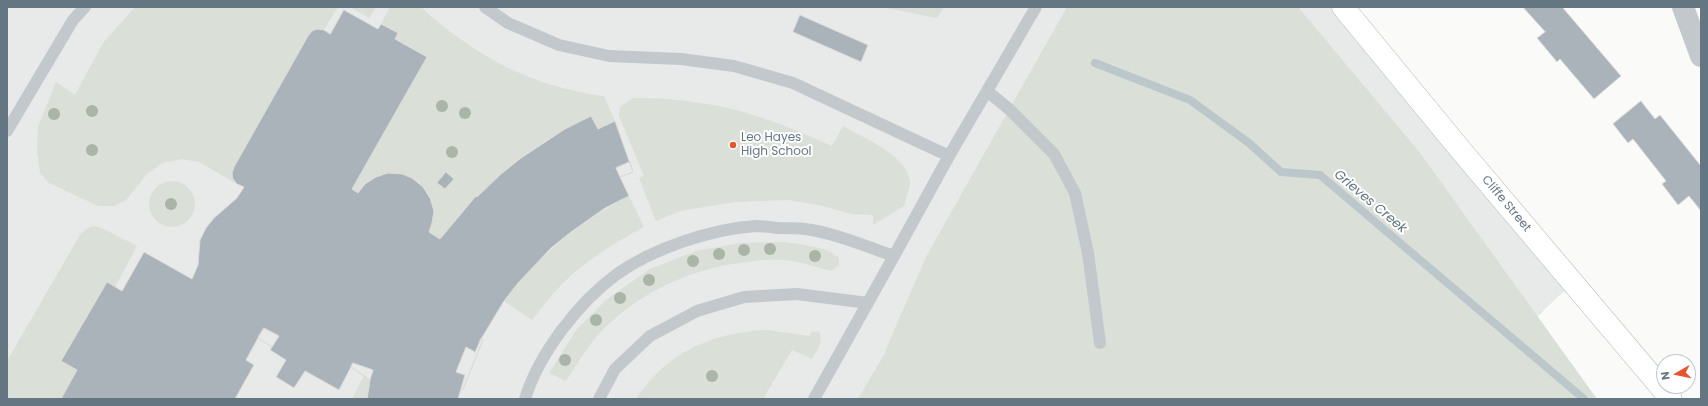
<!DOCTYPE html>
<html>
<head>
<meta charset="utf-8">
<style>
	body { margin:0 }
	#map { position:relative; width:1708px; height:406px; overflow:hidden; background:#fafaf8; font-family:Poppins,sans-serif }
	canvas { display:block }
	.frame { position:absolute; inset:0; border:8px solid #657683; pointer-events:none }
	.north { position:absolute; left:1656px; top:354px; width:40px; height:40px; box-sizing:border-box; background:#fff; border:1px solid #c1c8cd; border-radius:50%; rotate:261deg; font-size:11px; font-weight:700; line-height:16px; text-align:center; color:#657683 }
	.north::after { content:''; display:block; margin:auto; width:14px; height:18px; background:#e4572e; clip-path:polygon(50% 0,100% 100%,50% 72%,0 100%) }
</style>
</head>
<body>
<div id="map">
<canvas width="1708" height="406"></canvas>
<div class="frame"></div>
<div class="north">N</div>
</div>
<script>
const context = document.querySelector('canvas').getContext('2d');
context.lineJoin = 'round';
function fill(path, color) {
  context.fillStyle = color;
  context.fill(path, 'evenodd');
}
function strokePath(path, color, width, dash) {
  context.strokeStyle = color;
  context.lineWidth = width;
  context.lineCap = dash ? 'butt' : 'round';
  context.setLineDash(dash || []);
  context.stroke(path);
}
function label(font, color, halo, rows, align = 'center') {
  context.font = font + ' Poppins,sans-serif';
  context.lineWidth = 4;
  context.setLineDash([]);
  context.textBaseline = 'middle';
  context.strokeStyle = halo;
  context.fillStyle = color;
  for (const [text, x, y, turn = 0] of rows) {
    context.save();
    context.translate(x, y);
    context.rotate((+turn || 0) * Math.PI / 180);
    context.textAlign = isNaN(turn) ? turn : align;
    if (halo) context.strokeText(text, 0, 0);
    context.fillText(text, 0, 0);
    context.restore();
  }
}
const built = new Path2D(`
	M7 7H1344L1573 283 1544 310 1464 399H7Z`);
const green = new Path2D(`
	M135 7H338L324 30C316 29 313 30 308 36L234 167 232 173 237 184 199 162 181 159 162 163 147 174 126 200 114 206H98L49 183 40 173 37 151 38 127 56 82 75 95 103 43Z
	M350 7H376L369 18Z
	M390 7H421C471 54 534 88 604 96L615 121 598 129 591 116C560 131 529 149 503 172 495 179 486 189 477 197H476L440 239 429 232C448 184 391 150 358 193L352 189 427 57 395 39 397 33 381 24Z
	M881 7H944L937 18Z
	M1067 7H1298L1420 153 1597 399H858L885 353 888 344 927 255Z
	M633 98C655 98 678 99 700 103 746 109 790 127 832 146L843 126C863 138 907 155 910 181 910 189 906 198 904 206L873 225V215L852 214 819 205 788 200 734 202 680 211 656 221 639 178 644 176 619 116 620 107Z
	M149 204a23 23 0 1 1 46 0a23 23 0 1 1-46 0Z
	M629 196 644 227C614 243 586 260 562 284 551 295 542 308 532 320L504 301C538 256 579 222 629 196Z
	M93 226 102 228 137 246 115 287 107 282 61 361 77 370 61 399H7V361L80 235 86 229Z
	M785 242C802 245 826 246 839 258V265L831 271C816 267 799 261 784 260 767 258 748 262 732 264 681 273 632 297 597 336 585 350 576 366 566 381L549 373 577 329 606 300 650 269 696 251 740 243Z
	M766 330 810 336 811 332 819 331C824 341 817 350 812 359L792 350 763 399H636C667 352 711 333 766 330Z
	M364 375 370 380 367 399H352Z`);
const stream = new Path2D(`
	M1095 63 1190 100 1249 143 1281 172 1320 175 1584 399`);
const building = new Path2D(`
	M1523 7H1564L1563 8 1621 76 1594 99 1560 59 1557 62 1537 38 1545 32Z
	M344 10 378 29 381 24 398 33 395 39 427 57 352 189 358 193 365 184 376 177 388 173 402 174 412 178 423 187 430 198 434 211 432 223 429 232 440 239 476 196 477 197 501 174 521 158 565 129 591 116 598 129 615 121 633 172 620 177 629 196 605 208 571 232 551 248 518 283 504 301 481 339 483 340 463 389H461L458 399H367L370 380 351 367 339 390 305 371 294 388 276 377 286 360 270 350 272 347 258 338 246 360 254 365 235 399H61L77 370 61 361 107 282 122 291 144 252 192 279 198 265 200 240 206 228 214 218 237 198 244 187 237 184 233 179 232 173 234 167 308 36 312 31 317 29 324 30 330 34Z
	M800 15 868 45 861 62 793 32Z
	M1641 101 1655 119 1660 115 1701 166V211L1689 196 1678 205 1662 184 1666 181 1633 139 1628 143 1613 124Z
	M630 162 633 172 620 177 616 168Z
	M446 172 454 179 445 189 437 183Z
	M264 328 279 336 272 347 258 338Z
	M481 339 483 340 463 389H461L465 375 456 372 466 347 475 352Z
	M353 363 373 370 370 380 351 367Z`);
const service = new Path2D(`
	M485 7 508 23 559 45 609 56 681 59 734 66 793 83 949 156
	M987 91 1009 109 1054 154 1075 193 1088 253 1100 343
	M7 131 73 20 85 7
	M525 399C539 353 579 302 617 274 654 248 711 229 756 226 763 226 770 227 777 228 786 228 796 228 805 229 835 233 865 246 894 256
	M599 399 615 369 650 336 697 311 744 297 797 294 868 303
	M814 399 894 256 949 156 1036 7`);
const minor = new Path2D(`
	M1683 7 1701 56`);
const secondary = new Path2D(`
	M1343 7 1459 148 1671 399`);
const trees = [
	[442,106],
	[92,111],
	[465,113],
	[54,114],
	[92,150],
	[452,152],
	[171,204],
	[770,249],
	[744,250],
	[719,254],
	[815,256],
	[693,261],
	[649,280],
	[620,298],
	[596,320],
	[565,360],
	[712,376]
];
const markers = [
	[733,145,4,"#e4572e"]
];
const poiNames = [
	["Leo Hayes",741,138],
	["High School",741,152]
];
const streetNames = [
	["Cliffe Street",1506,204,50]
];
const waterNames = [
	["Grieves Creek",1370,202,40]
];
fill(built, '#e8e9e9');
fill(green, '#dadfd7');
strokePath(stream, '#bbc7cb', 8);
fill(building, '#aab3b9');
strokePath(building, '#dcdcda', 1);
strokePath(secondary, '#b3babf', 23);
strokePath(service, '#c3c8cc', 12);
strokePath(minor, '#c3c8cc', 22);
strokePath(secondary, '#fff', 22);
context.fillStyle = '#aab4a7';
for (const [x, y] of trees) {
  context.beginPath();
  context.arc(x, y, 6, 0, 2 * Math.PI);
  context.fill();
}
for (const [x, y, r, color] of markers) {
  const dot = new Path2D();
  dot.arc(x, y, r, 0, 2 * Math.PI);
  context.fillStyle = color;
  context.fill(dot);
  strokePath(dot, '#fff', 1.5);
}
label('12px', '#657683', '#fff', poiNames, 'left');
label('12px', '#657683', '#fff', streetNames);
label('italic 13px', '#60757c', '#fff', waterNames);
</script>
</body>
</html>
